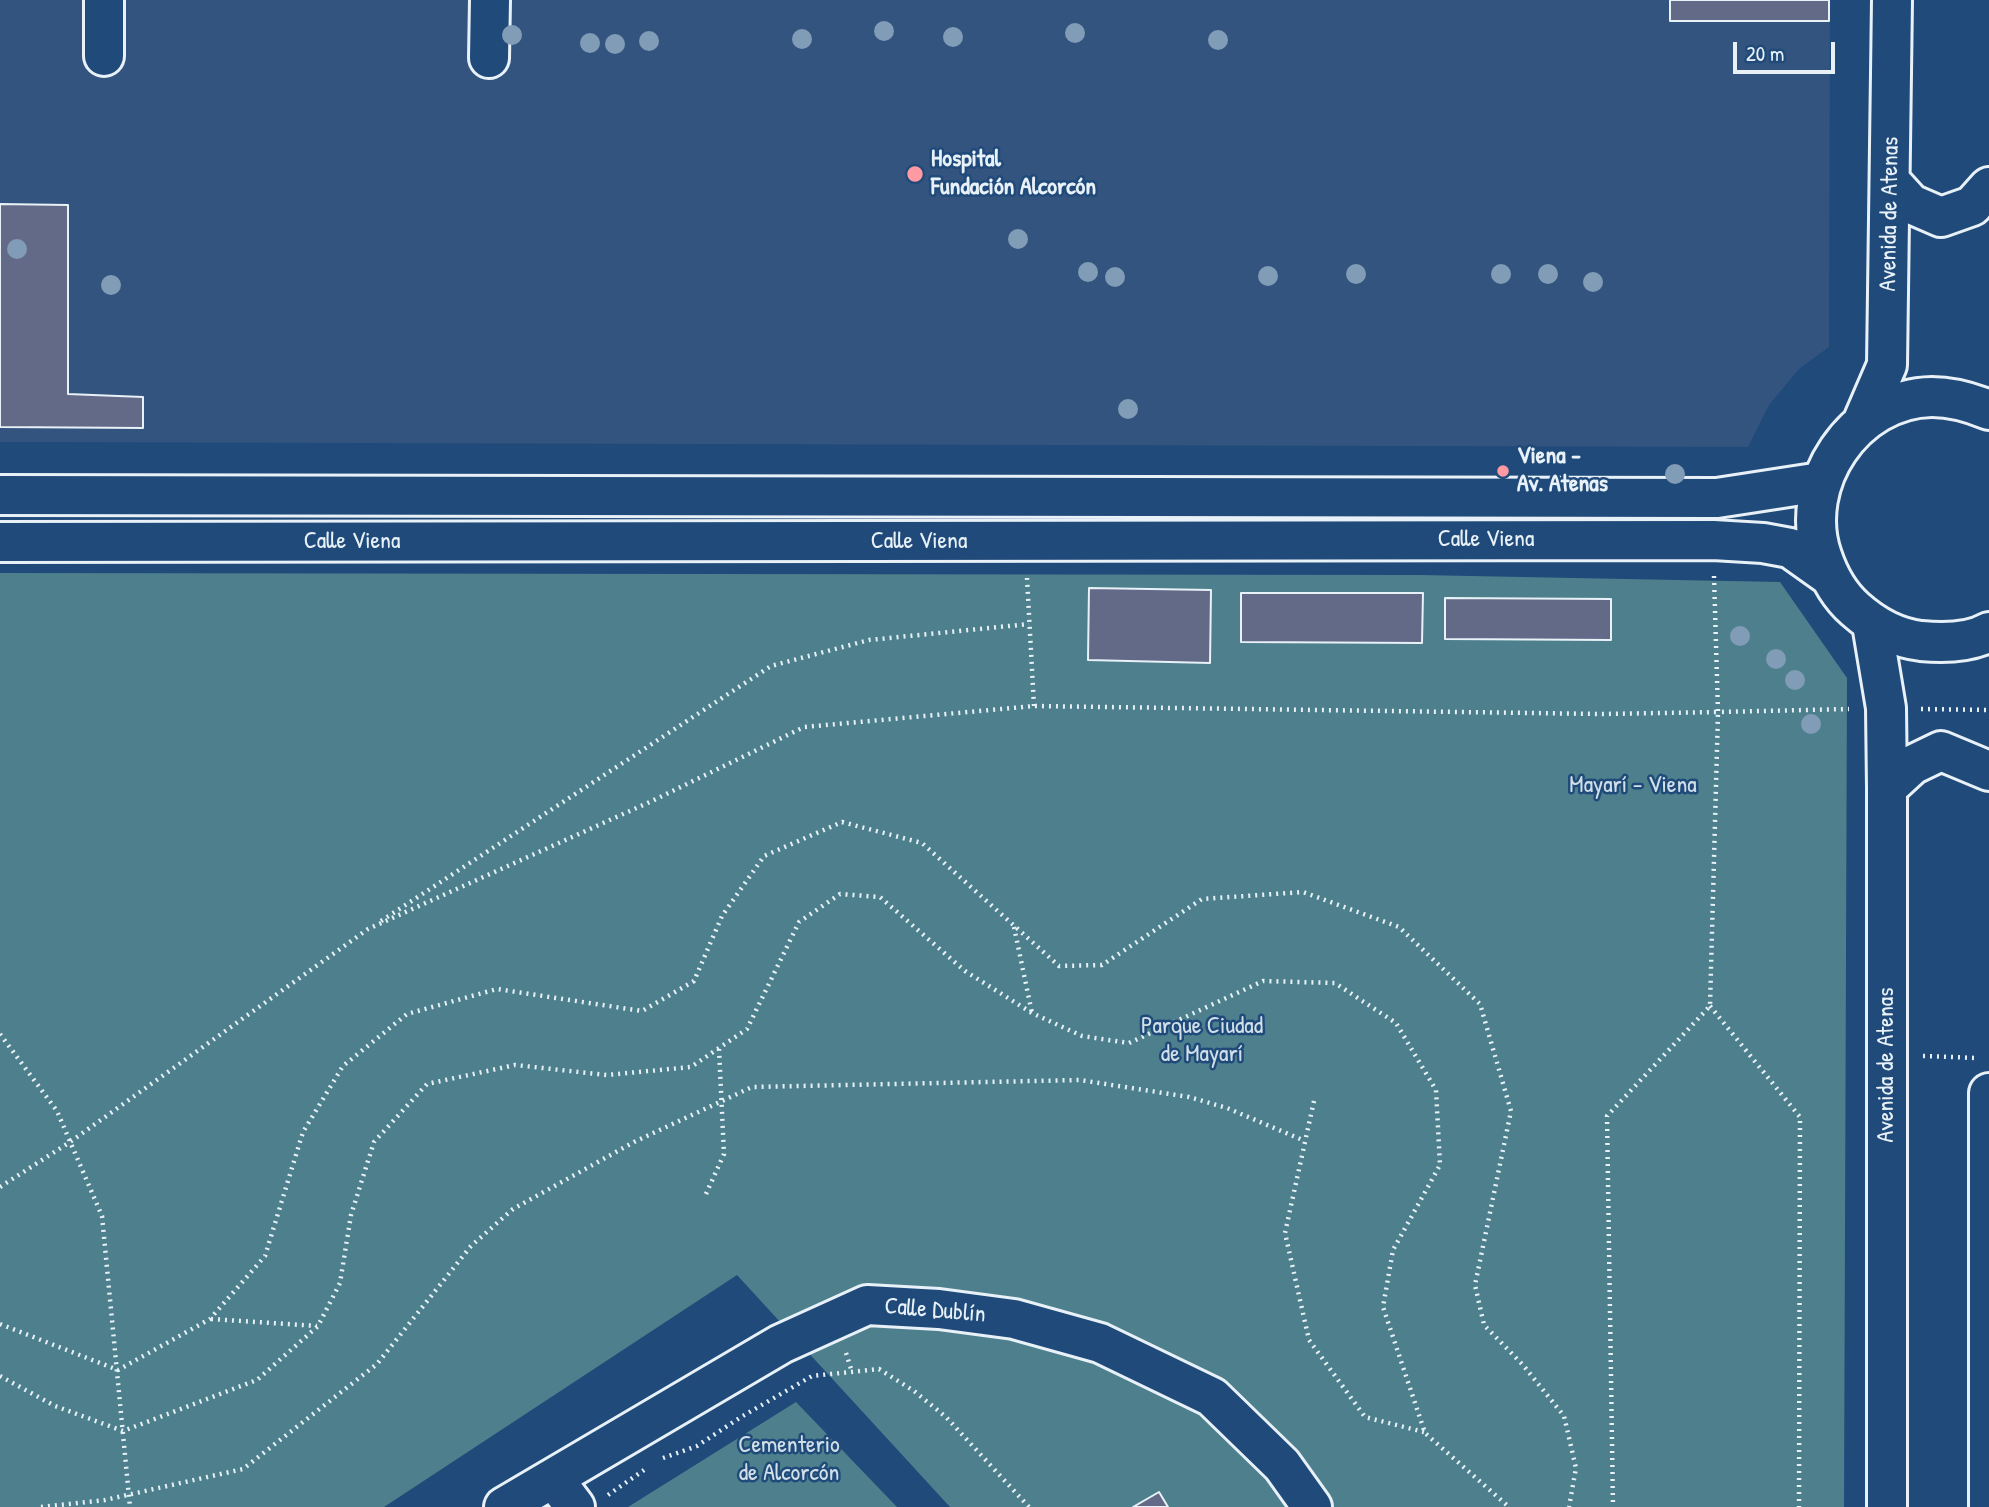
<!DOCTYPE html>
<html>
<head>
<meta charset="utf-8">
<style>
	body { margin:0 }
	#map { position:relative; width:1989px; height:1507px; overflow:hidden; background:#1f4a7a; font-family:"Patrick Hand",sans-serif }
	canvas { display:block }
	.scale { position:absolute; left:1733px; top:42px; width:102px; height:32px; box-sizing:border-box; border:4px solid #e8f1f8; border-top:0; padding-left:9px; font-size:21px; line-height:24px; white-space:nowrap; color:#e8f1f8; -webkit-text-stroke:5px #1f4a7a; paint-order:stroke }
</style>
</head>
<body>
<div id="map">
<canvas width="1989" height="1507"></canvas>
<div class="scale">20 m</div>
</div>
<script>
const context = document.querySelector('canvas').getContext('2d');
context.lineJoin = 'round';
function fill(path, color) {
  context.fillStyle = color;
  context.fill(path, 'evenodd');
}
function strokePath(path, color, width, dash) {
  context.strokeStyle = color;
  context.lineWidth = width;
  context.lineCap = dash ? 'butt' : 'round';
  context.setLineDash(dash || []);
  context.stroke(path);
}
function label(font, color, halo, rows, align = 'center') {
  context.font = font + ' "Patrick Hand",sans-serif';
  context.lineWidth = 5;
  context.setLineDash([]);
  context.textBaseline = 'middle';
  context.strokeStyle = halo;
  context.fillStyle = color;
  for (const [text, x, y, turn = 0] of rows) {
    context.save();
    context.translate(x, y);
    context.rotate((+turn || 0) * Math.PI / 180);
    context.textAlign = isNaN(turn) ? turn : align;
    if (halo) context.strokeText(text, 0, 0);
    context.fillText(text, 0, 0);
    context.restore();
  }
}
const built = new Path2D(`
	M0 0H1830L1829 347 1799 369 1769 405 1748 447 0 442Z`);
const green = new Path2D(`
	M0 573 1419 575 1780 582 1847 678 1844 1507H950L737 1275 384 1507H0Z
	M796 1402 897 1507H628Z`);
const building = new Path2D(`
	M1670 0H1829V21H1670Z
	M0 204 68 205V394L143 397V428L0 427Z
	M1089 588 1211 590 1210 663 1088 660Z
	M1241 593H1423L1422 643 1241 642Z
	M1445 598 1611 599V640L1445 639Z
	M1159 1492 1168 1507H1133Z`);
const path = new Path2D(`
	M1714 576 1718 712 1849 709
	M1027 578 1034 706
	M1921 709 1989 710
	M381 921 771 666 869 640 1029 624
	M1014 927 1032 1013
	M1710 1006 1800 1117 1799 1507
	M0 1034 57 1111 102 1216 130 1507
	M1923 1056 1977 1058
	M1314 1101 1285 1233 1309 1340 1365 1417 1424 1432
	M0 1187 70 1142 368 929 652 801 804 727 1034 706 1602 714 1718 712 1710 1006 1607 1116 1613 1507
	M706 1194 724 1154 719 1049
	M211 1319 317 1326
	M0 1324 118 1370 210 1319 265 1256 303 1132 343 1066 407 1014 497 989 642 1011 694 981 722 916 764 856 842 822 922 843 1059 966 1102 965 1202 899 1303 892 1399 927 1480 1004 1511 1111 1475 1285 1484 1325 1523 1365 1564 1416 1576 1468 1569 1507
	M846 1353 852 1372
	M0 1376 55 1406 123 1431 257 1380 318 1326 340 1283 351 1215 374 1142 427 1084 515 1065 607 1075 691 1067 747 1029 799 922 840 894 880 897 965 971 1032 1013 1082 1036 1129 1043 1263 981 1335 983 1396 1023 1436 1090 1440 1165 1393 1250 1383 1307 1425 1433 1509 1507
	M663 1458 697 1446 741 1417 812 1376 879 1369 914 1391 946 1417 1029 1507
	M608 1495 644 1470
	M41 1507 105 1500 243 1469 377 1364 471 1246 513 1209 634 1142 752 1087 1080 1080 1189 1097 1227 1108 1305 1141`);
const minor = new Path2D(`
	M104 56V0
	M489 58 490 0
	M1891 182 1911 204 1941 217 1972 206 1989 187
	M1989 410C1970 402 1953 397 1932 397 1854 398 1797 484 1822 556 1829 577 1839 595 1855 609 1874 626 1896 638 1921 641 1943 643 1970 643 1989 632
	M1862 423 1887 365 1892 0
	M0 495 1717 498 1821 482
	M0 542 1713 540 1763 543 1790 548 1828 575
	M1872 624 1886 708 1887 788V1507
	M1887 788 1912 765 1941 751 1989 771
	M554 1479 575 1507
	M504 1507 781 1344 867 1305 939 1309 1014 1319 1100 1343 1212 1397 1282 1465 1312 1507
	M1989 1507V1093`);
const trees = [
	[884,31],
	[1075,33],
	[512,35],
	[953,37],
	[802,39],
	[1218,40],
	[649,41],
	[590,43],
	[615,44],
	[1018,239],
	[17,249],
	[1088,272],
	[1356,274],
	[1501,274],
	[1548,274],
	[1268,276],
	[1115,277],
	[1593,282],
	[111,285],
	[1128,409],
	[1675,474],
	[1740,636],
	[1776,659],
	[1795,680],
	[1811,724]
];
const markers = [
	[915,174,9,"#ff9aa2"],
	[1503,471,7,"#ff9aa2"]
];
const poiNames = [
	["Hospital",931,160],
	["Fundación Alcorcón",931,188],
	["Viena -",1517,457],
	["Av. Atenas",1517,485]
];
const streetNames = [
	["Avenida de Atenas",1890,214,-89],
	["Calle Viena",1486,540],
	["Calle Viena",352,542],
	["Calle Viena",919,542],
	["Avenida de Atenas",1887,1065,-90],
	["Calle Dublín",935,1311,5]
];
const parkNames = [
	["Mayarí - Viena",1633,786],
	["Parque Ciudad",1202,1027],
	["de Mayarí",1202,1055],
	["Cementerio",789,1446],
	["de Alcorcón",789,1474]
];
fill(built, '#33547e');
fill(green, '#4d808c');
fill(building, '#636a87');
strokePath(building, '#e8f1f8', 2);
strokePath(minor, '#e8f1f8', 44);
strokePath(path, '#e8f1f8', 4.5, [2, 5]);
strokePath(minor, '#1f4a7a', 38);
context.fillStyle = '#819cb6';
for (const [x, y] of trees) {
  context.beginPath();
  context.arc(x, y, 10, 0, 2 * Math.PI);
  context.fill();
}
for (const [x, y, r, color] of markers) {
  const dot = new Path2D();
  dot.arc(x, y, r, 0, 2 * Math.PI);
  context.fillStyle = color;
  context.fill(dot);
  strokePath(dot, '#1f4a7a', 2.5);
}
label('bold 24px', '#e8f1f8', '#1f4a7a', poiNames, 'left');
label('24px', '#e8f1f8', '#1f4a7a', streetNames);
label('24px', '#d1e0e8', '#1f4a7a', parkNames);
</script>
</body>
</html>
